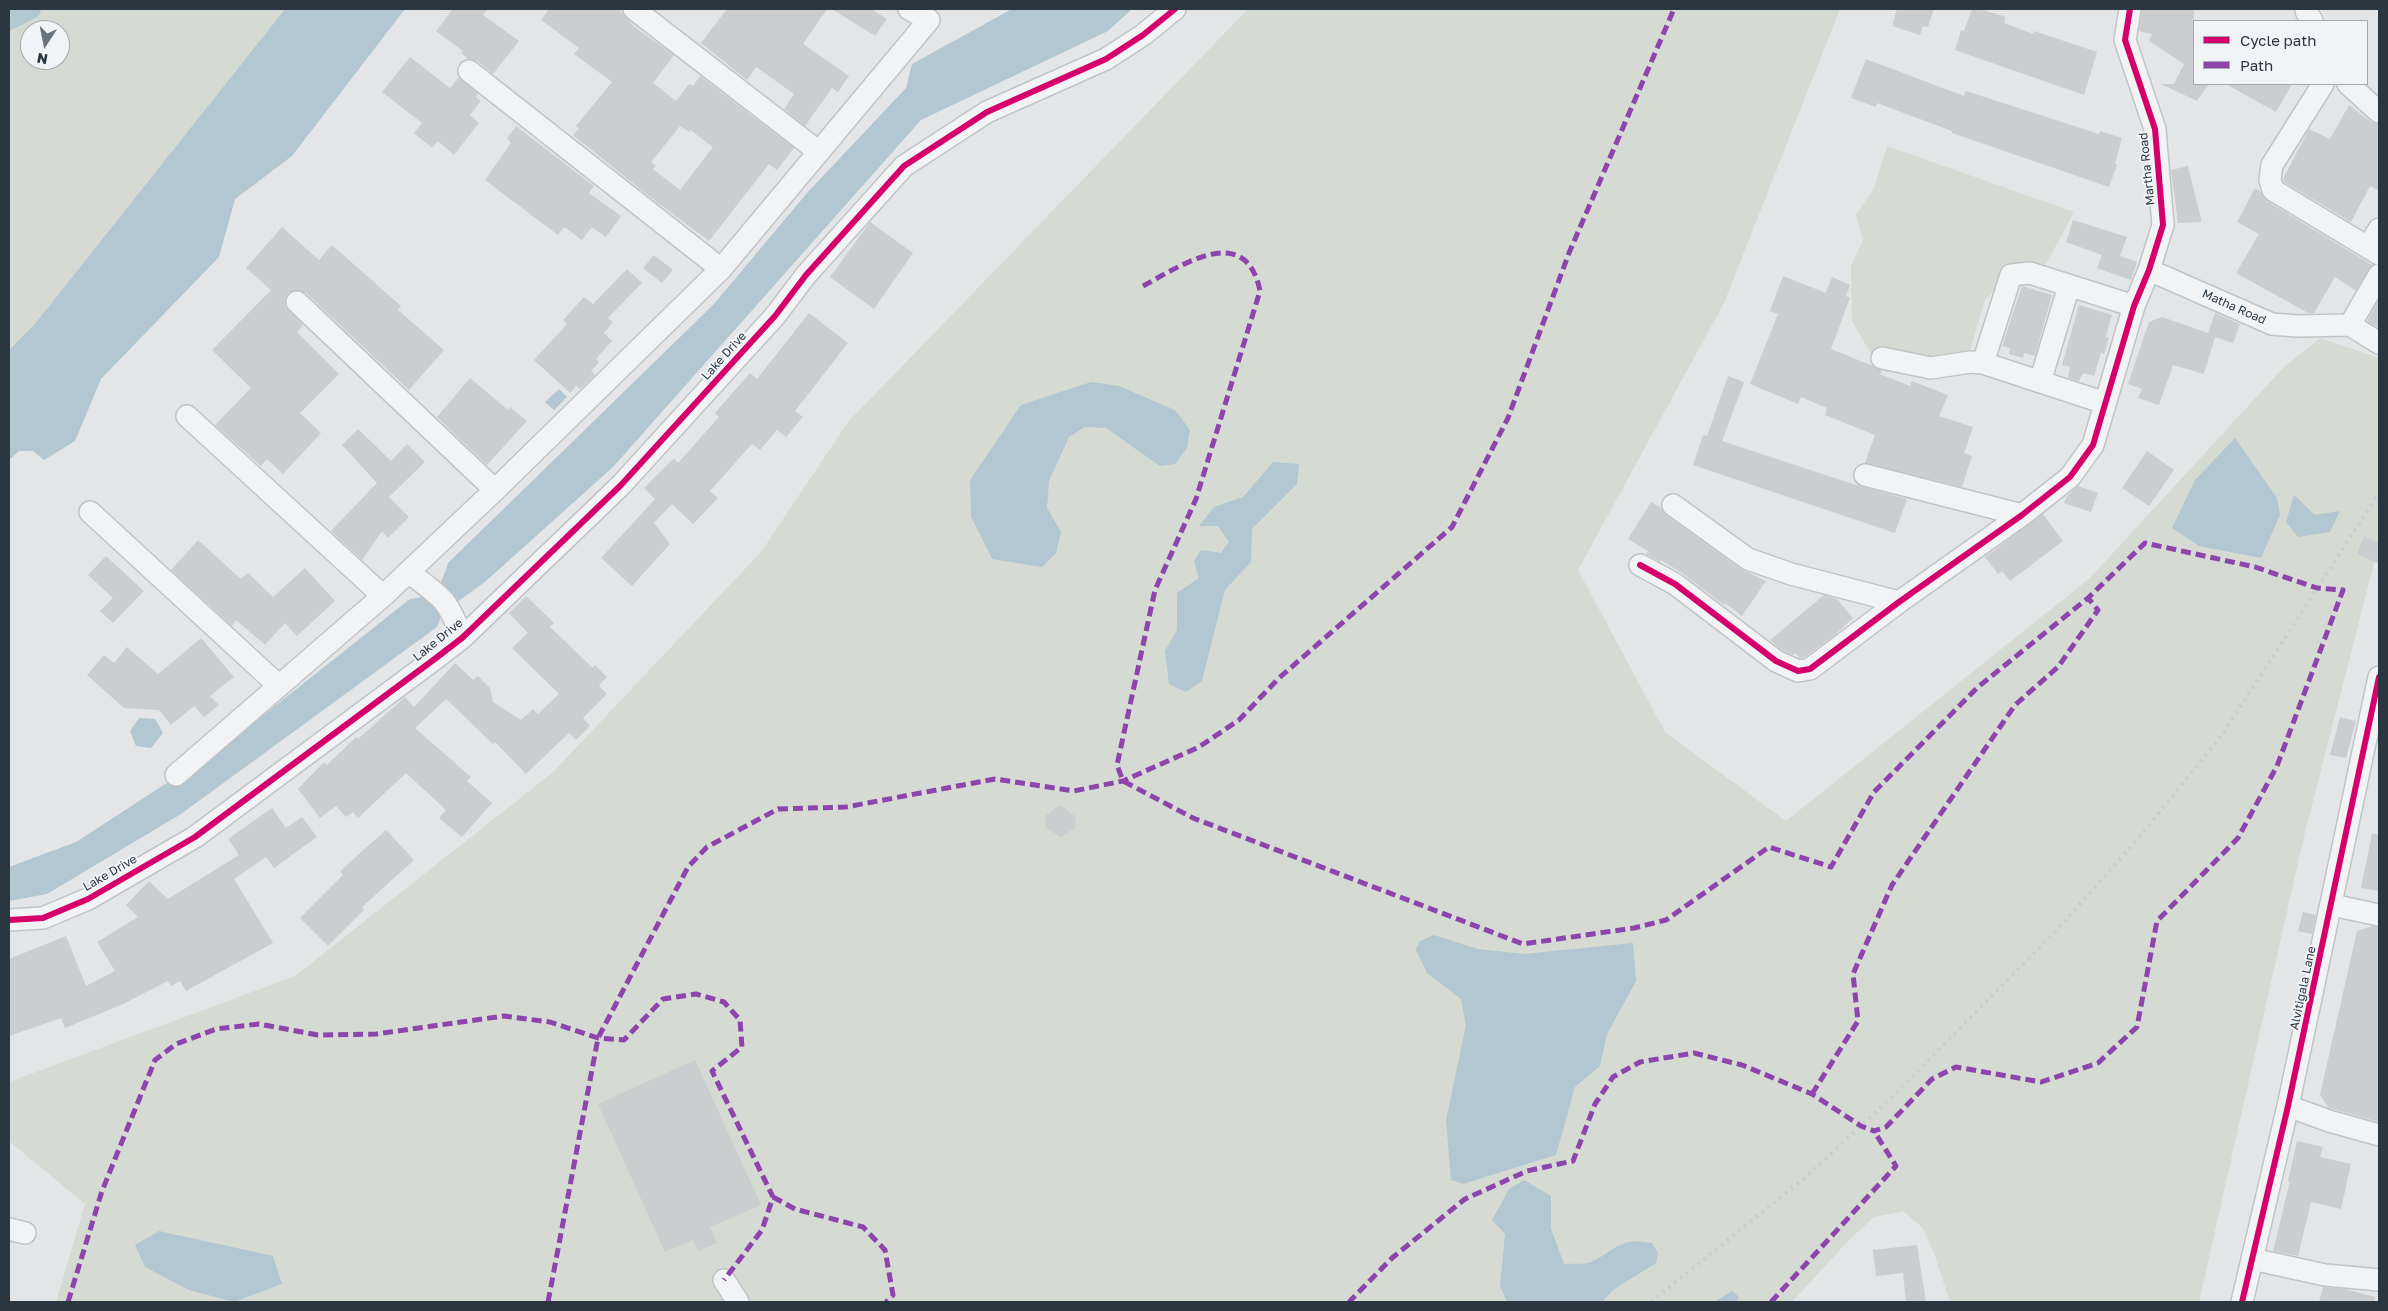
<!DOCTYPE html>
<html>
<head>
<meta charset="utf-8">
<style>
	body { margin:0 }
	#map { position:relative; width:2388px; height:1311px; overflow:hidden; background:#e3e5e7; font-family:"Golos Text",sans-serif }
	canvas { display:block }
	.frame { position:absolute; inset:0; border:10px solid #2a3640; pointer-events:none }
	.legend { position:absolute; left:2193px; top:20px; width:175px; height:65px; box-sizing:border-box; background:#f0f4f7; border:1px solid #a1a8ae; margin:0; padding:6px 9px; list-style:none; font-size:15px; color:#2a3640 }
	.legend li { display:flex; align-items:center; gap:10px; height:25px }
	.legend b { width:25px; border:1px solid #a1a8ae }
	.north { position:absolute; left:20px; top:20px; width:50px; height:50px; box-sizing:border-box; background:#f0f4f7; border:1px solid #a1a8ae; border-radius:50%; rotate:191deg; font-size:14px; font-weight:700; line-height:20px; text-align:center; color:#2a3640 }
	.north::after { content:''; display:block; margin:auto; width:18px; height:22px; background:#6b737a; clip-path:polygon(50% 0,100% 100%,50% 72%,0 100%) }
</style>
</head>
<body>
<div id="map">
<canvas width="2388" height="1311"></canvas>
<div class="frame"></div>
<ul class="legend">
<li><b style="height:6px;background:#d6006c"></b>Cycle path</li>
<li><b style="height:6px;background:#8e44ad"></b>Path</li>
</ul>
<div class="north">N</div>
</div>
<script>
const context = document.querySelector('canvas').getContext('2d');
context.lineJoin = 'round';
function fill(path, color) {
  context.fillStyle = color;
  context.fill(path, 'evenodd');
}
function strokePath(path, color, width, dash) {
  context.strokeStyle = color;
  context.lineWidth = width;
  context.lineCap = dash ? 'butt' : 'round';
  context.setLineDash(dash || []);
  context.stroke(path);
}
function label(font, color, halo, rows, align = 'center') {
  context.font = font + ' "Golos Text",sans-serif';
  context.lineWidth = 4;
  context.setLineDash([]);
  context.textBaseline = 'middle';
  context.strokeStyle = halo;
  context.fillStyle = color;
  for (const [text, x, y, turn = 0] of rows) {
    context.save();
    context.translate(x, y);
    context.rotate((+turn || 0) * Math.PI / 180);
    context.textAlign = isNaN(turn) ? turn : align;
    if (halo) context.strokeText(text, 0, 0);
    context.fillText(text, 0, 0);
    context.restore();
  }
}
const green = new Path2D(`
	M9 9H285L34 325 9 350ZM30 30H60V60H30Z
	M1248 9H1840L1724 303 1578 570 1665 732 1786 821 2090 578 2284 367 2320 338 2379 358V544L2304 836 2199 1302H1950L1934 1253 1922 1227 1903 1211 1874 1217 1849 1240 1792 1302H56L85 1204 9 1141V1082L295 976 552 773 761 552 848 422Z
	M1887 146 2074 212 2046 264 2008 274 1985 300 1967 360 1924 365 1870 352 1852 321 1851 266 1863 240 1856 215 1874 188Z`);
const water = new Path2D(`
	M285 9H405L292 156 235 199 219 257 101 379 75 441 44 460 33 451H19L9 460V350L34 325Z
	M1012 9H1132L1108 31 921 120 613 467 486 581 442 613 437 627 181 814 47 894 9 901V867L76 842 227 744 410 599C433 597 442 585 448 563L714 304 807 193 906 88 912 64Z
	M1091 382 1119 386 1175 410 1190 430 1187 448 1175 464 1160 466 1106 428 1085 427 1069 437 1049 481 1047 508 1061 532 1056 553 1042 567 992 559 971 517 970 480 1021 405Z
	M559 389 567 397 554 410 545 402Z
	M2235 438 2277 498 2280 515 2261 558 2199 546 2172 528 2195 480Z
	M1273 462 1299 464 1297 484 1252 529 1251 562 1225 590 1202 681 1186 692 1169 684 1165 651 1177 630V593L1199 578 1194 561 1201 550 1221 553 1229 542 1218 526H1199L1214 507 1243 497Z
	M2294 495 2315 515 2340 511 2330 532 2298 537 2286 522Z
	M139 718 155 719 163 733 151 748 136 746 130 731Z
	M1434 935 1478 949 1524 954 1633 943 1636 981 1607 1034 1600 1066 1575 1087 1556 1155 1463 1184 1451 1180 1446 1120 1466 1025 1461 999 1427 973 1416 950 1420 941Z
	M1524 1180 1551 1196V1229L1564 1264C1572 1263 1584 1265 1591 1262 1618 1249 1618 1237 1652 1243L1658 1253 1656 1263 1613 1290 1602 1302H1507L1500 1286 1505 1234 1492 1220 1509 1189Z
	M159 1231 273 1256 282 1284 234 1302 189 1290 145 1267 135 1245Z
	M1732 1291 1739 1297 1736 1302H1714Z`);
const canal = new Path2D(`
	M9 20 31 9`);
const building = new Path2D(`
	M453 9H488L483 15 519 41 493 74 477 61 468 59 461 53 463 51 436 31Z
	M549 9H619L633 26 674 55 653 83 676 101 689 84 693 86 700 76 794 148 777 170 769 164 709 241 650 197 573 135 579 128 576 126 612 82 574 54 579 48 541 20ZM680 126 689 132 690 130 713 147 680 190 653 169 656 166 651 162Z
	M727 9H827L803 44 849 76 838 92 832 88 805 126 784 109 794 94 756 67 747 80 701 43Z
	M832 9H871L887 19 875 36Z
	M1897 9H1934L1928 27 1923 26 1920 35 1892 26Z
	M1972 9H1980L2006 17 2004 23 2033 34 2034 31 2097 52 2084 95 1955 50 1961 30 1964 31Z
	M2142 9H2194V84H2209L2197 101 2161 84H2174L2184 64 2149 41 2152 34 2139 31Z
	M410 57 450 88 459 77 478 94 476 97 481 101 470 115 479 123 454 155 438 141 432 148 414 133 422 123 382 92Z
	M1866 59 1964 96 1966 91 2099 134 2100 131 2122 138 2115 164 2117 165 2109 187 1952 133V131L1877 103 1876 107 1851 98Z
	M2226 84H2292L2276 112Z
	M2349 105 2371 122 2379 124V191L2370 186 2351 222 2284 182 2283 179 2309 129 2330 139Z
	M516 126 594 186 589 193 621 216 606 237 592 227 582 240 564 227 558 235 485 180 511 143 507 138Z
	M2188 166 2202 222 2178 223 2171 170Z
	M2255 188 2260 191 2267 201 2372 265 2356 291 2335 277 2314 313H2308L2236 273 2259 234 2237 222Z
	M2073 220 2127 237 2120 256 2137 262 2131 280 2097 268 2102 255 2066 242Z
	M870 222 913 253 874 309 830 277Z
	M282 227 319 260 332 245 401 306 398 310 444 350 409 390 306 293 299 290 288 293 285 299V306L303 325 297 332 339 374 300 413 321 433 283 474 267 459 261 466 215 425 251 388 212 350 271 290 246 268Z
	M654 255 673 270 662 283 643 268Z
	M627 269 642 283 608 318 613 322 604 333 612 341 596 359 599 362 591 371 595 375 580 389 576 386 570 393 534 360 567 324 563 320 584 297 593 304Z
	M1783 276 1826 293 1832 277 1850 285 1846 296 1850 298 1831 349 1873 366 1882 371 1880 374 1910 386 1912 381 1948 395 1939 416 1973 427 1964 453 1972 456 1962 487 1865 463 1875 435 1825 415 1827 408 1801 397 1798 404 1750 384 1778 314 1770 311Z
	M2022 286 2052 295 2035 356 2024 353 2023 358 2009 354 2010 348 2002 346Z
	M2379 299V328L2367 321Z
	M2079 305 2112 315 2106 337 2109 338 2104 354 2101 353 2094 376 2083 373 2079 381 2068 378 2070 367 2062 365Z
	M809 313 848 343 795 411 803 417 786 437 777 430 760 450 752 444 710 491 718 498 693 524 672 504 654 523 670 544 632 586 601 558 655 499 644 488 674 458 678 463 719 417 715 413 750 373 757 379Z
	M2215 313 2240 324 2233 343 2215 337 2204 374 2173 365 2159 405 2138 398 2142 389 2128 384 2149 322 2162 317 2208 333Z
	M1728 376 1744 382 1722 441 1856 485 1907 499 1895 533 1693 465 1703 435 1707 436Z
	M470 378 508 410 510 407 527 421 487 465 437 417Z
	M358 429 391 461 407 444 425 462 389 497 409 517 388 538 382 531 362 560 331 531 377 483 342 445Z
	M2147 451 2174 470 2149 506 2122 488Z
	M2078 486 2098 493 2091 512 2064 503 2067 496Z
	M1651 502 1661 508 1666 515 1741 569 1766 581 1742 616 1725 603 1724 605 1682 573 1661 560 1660 562 1646 554 1648 551 1628 539Z
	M2043 514 2063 541 2010 581 2002 571 1998 574 1985 557Z
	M2364 536 2379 543V564L2357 554Z
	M198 540 241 579 248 573 273 597 305 568 335 601 297 636 285 623 265 645 236 620 232 626 171 570Z
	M106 556 144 591 113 623 100 611 113 598 88 575Z
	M1824 595 1837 599 1853 618 1836 634 1805 657 1800 658 1795 653 1793 655 1782 650 1770 640Z
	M526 596 554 623 550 627 593 668 595 665 607 677 599 686 607 694 583 718 590 726 576 740 569 733 526 774 495 742 493 744 446 699 415 728 471 777 467 781 492 803 462 837 439 818 446 810 406 773 358 818 353 812 346 817 336 806 320 818 298 789 324 762 327 765 356 737 358 739 405 697 414 707 455 663 473 680 478 676 490 688 493 702 521 720 533 709 538 714 559 694 512 648 528 633 509 613Z
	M201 638 234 677 210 696 219 705 204 717 194 706 171 725 159 710 124 708 87 675 104 655 114 663 127 647 158 674Z
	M2340 717 2356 721 2346 758 2330 755Z
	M1060 805 1076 817 1075 828 1061 837 1046 828 1045 816Z
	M272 808 286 828 302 817 317 837 274 868 266 857 234 879 273 943 186 991 180 981 171 986 168 981 121 1005 65 1028 61 1018 9 1036V959L66 936 86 986 115 971 97 942 138 917 126 905 149 881 168 899 239 855 228 839Z
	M386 830 414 860 362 907 364 910 328 946 300 918 343 875 340 871Z
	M2372 834H2379V891L2361 888Z
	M2303 912 2316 915 2312 934 2298 931Z
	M2372 926 2379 927V1122L2329 1108 2320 1095 2357 931Z
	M695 1060 761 1205 710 1227 717 1243 699 1251 693 1240 665 1252 598 1104Z
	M2297 1141 2323 1147 2320 1157 2351 1164 2341 1209 2311 1202 2298 1256 2273 1251 2290 1181H2288Z
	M1917 1245 1926 1302H1906L1903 1273 1876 1276 1873 1250Z
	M2323 1287 2345 1289 2375 1297 2374 1302H2319Z`);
const minor = new Path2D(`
	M634 9 819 152
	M2306 11 2312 21
	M469 71 721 269
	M2323 84 2272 165 2270 180 2273 190 2379 254
	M2348 84 2379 112
	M2369 246 2379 229
	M2149 270 2272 324 2297 326 2350 325 2379 343
	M297 302 495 490
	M2350 325 2379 275
	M1882 358 1931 368 1970 362 1983 363 2105 403
	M1983 363 2011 275 2030 273 2134 306
	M2040 382 2069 286
	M187 416 383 596
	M1865 475 2022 515
	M1673 505 1748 559 1791 574 1899 602
	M90 512 279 686
	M1640 565 1675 584 1776 661 1798 671 1810 669 1899 602 2022 515 2070 477 2093 445 2134 306 2149 270 2163 225 2155 129 2125 40 2130 9
	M408 572C441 597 447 597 462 638
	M176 775 383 596 495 490 721 269 929 20 909 9
	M2332 905 2379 915
	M9 920 43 918 88 899 195 837 436 658 462 638 621 485 775 316 806 275 904 166 987 112 1106 59 1143 35 1175 9
	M2288 1106 2329 1121 2379 1135
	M9 1229 25 1233
	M2252 1259 2325 1275 2379 1280
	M724 1280 738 1302
	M2242 1302 2288 1106 2379 677`);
const rail = new Path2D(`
	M1651 1302 1807 1176 1890 1099 2056 931 2142 834 2222 735 2379 493`);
const quiet = new Path2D(`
	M1143 286C1182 265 1246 221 1260 291L1196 499 1155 590 1117 765 1123 781 1193 818 1523 944 1634 928 1666 920 1769 847 1831 867 1874 792 1978 687 2088 598 2145 543 2255 567 2317 588 2343 590 2277 766 2238 838 2157 921 2137 1027 2098 1063 2041 1082 1956 1067 1932 1079 1886 1127 1874 1131 1861 1126 1812 1094 1742 1065 1694 1053 1640 1062 1613 1077 1595 1104 1573 1161 1527 1171 1465 1199 1392 1258 1349 1302
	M1812 1094 1858 1021 1853 974 1892 885 2015 705 2058 667 2098 610 2088 598
	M773 1197 795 1209 863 1227 885 1250 893 1295 886 1302
	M68 1302 102 1191 155 1060 176 1044 216 1029 259 1024 318 1035 376 1034 504 1016 550 1022 598 1038 624 1040 663 999 696 994 724 1002 740 1020 742 1047 712 1071 773 1197 762 1230 724 1280
	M548 1302 598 1038 688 867 707 847 778 809 846 807 995 779 1074 791 1123 781 1199 747 1239 720 1279 678 1452 527 1508 418 1569 253 1674 9
	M1771 1302 1896 1166 1874 1131`);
const cycleway = new Path2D(`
	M1640 565 1675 584 1776 661 1798 671 1810 669 1899 602 2022 515 2070 477 2093 445 2134 306 2149 270 2163 225 2155 129 2125 40 2130 9
	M9 920 43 918 88 899 195 837 436 658 462 638 621 485 775 316 806 275 904 166 987 112 1106 59 1143 35 1175 9
	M2242 1302 2288 1106 2379 677`);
const streetNames = [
	["Martha Road",2147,169,-96],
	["Matha Road",2234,307,24],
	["Lake Drive",724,356,-48],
	["Lake Drive",438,640,-39],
	["Lake Drive",110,873,-30],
	["Alvitigala Lane",2303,988,-78]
];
fill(green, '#d5dbd3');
fill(water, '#b2c7d1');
strokePath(canal, '#b2c7d1', 20);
fill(building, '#cbcdcf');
strokePath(minor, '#c1c3c5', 24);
strokePath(minor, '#f1f3f4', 21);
strokePath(rail, '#cbcdcf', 4, [2.5, 5]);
strokePath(quiet, '#8e44ad', 5, [10, 5]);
strokePath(cycleway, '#d6006c', 6);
label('12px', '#2a3640', '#f0f4f7', streetNames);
</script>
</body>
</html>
